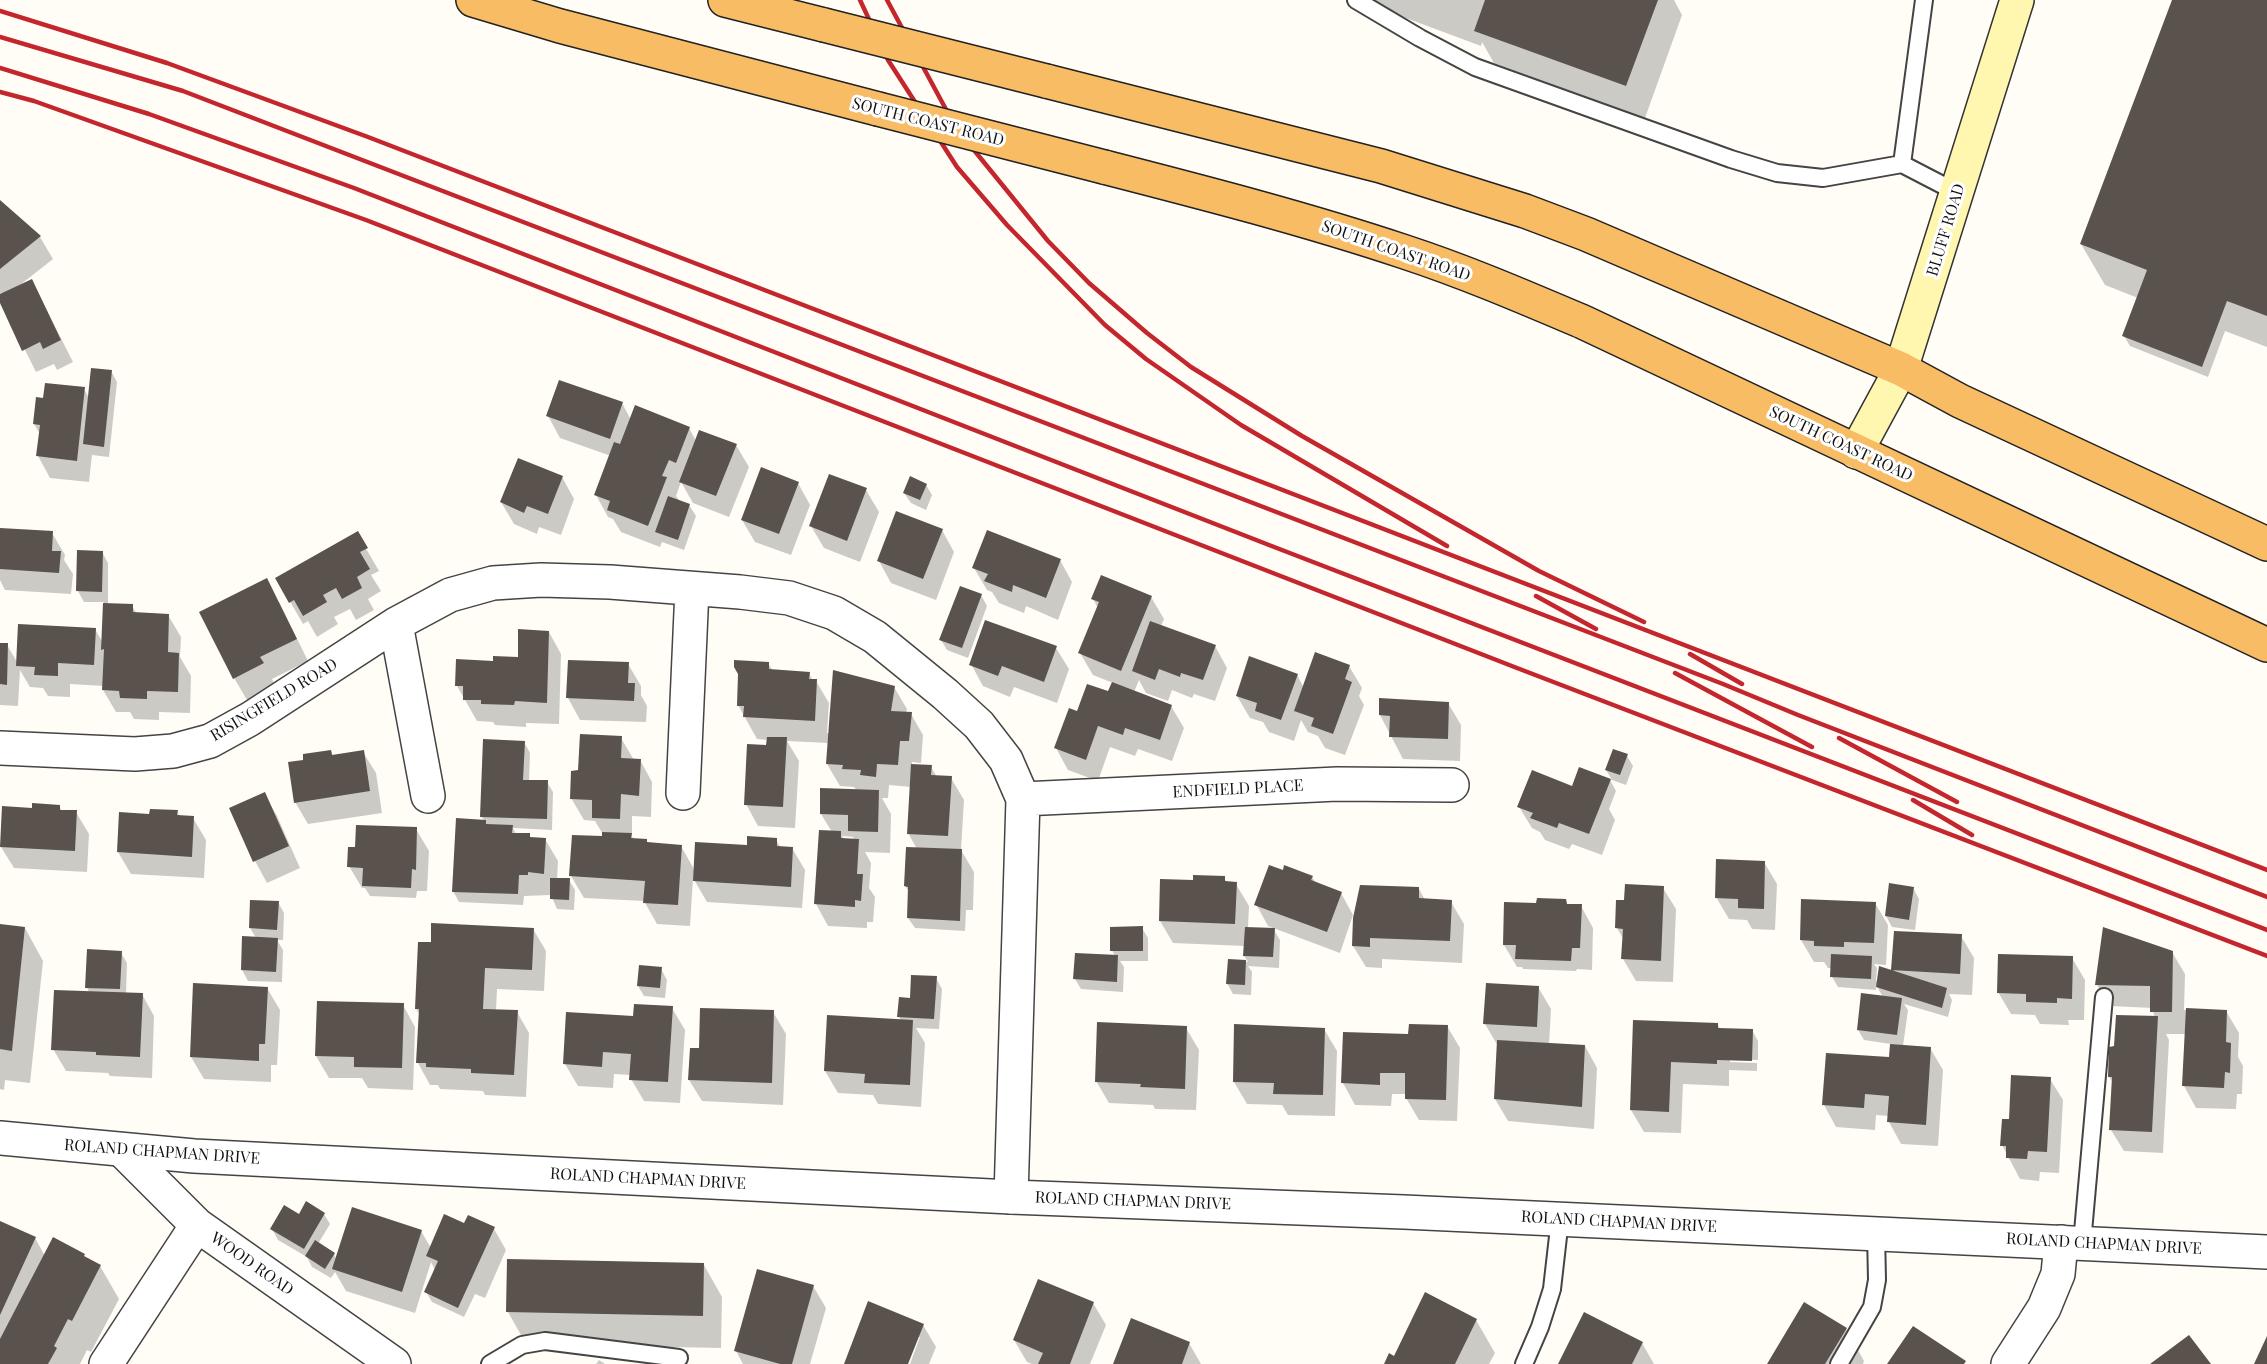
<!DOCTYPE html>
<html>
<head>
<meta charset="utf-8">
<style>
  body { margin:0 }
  canvas { display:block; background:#fffdf5 }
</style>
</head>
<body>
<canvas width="2267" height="1364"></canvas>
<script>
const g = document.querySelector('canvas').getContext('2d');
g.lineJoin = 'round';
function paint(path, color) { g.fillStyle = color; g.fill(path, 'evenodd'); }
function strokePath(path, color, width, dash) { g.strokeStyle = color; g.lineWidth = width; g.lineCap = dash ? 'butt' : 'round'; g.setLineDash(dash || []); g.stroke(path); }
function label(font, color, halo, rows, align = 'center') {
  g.font = font + ' "Playfair Display",serif'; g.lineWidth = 6; g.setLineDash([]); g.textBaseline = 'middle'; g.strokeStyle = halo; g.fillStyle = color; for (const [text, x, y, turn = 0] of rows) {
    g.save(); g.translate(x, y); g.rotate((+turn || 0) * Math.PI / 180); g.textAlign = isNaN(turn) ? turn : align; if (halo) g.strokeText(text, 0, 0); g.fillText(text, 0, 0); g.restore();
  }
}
paint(new Path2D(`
  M1368 0H1674L1682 15 1645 118 1494 63 1482 42 1481 46 1371 5Z
  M2174 0H2267V347L2225 331 2208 377 2130 346 2124 336 2138 298 2105 285 2081 244Z
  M0 202 40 237 53 259 20 285 32 281 73 362 57 370 54 364 36 372 0 300V296L2 295 0 293Z
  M111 371 117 382 109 457 92 455 89 482 50 478 38 456 40 434 34 424 44 400 84 389 89 398Z
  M622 403 631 420 689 428 696 441 736 445 749 467 729 517 693 503 681 482 676 496 679 500 689 505 696 516 684 550 662 542 660 547 621 532 613 519 608 517 596 495 611 456 560 438 548 416Z
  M562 477 574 499 561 535 539 527 537 534 514 524 501 502Z
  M798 483 810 505 791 555 755 542 742 520Z
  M926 485 932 495 926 510 911 503 904 493Z
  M866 490 879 512 860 562 824 548 811 526Z
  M0 530 52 533 65 555 64 560 73 574 71 594 5 590 0 580Z
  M942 530 954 552 936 600 891 583 879 561Z
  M357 533 379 571 371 575 381 591 368 599 374 610 356 620 350 609 334 617 338 624 317 637 308 621 303 624 277 579Z
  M102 552 108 563V605L132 606 137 614 168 615 181 637 180 657 191 676 190 713 159 712V720L134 719 130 712H116L103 690 104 686 70 684V697L48 696 43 688 30 687 20 670 18 706 0 705V710V644L7 645 17 662 95 629 103 643 104 602H84L78 591Z
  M1060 560 1072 582 1058 620 1026 606 1024 613 999 603 992 592 987 590 974 568Z
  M981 595 987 606 968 658 947 650 941 640Z
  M1151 597 1164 619 1161 626 1215 646 1227 668 1215 701 1194 694 1192 698 1172 690 1168 701 1146 693 1139 680 1134 692 1171 706 1184 728 1172 761 1138 749 1135 756 1110 747 1098 781 1068 770 1056 748 1078 713 1109 693 1113 683 1093 675 1080 653 1098 608 1093 599Z
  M279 602 308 661 272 679 275 685 247 700 234 678Z
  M549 632 561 654 559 724 526 723V727L495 725 493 722 477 721 457 686 458 661 494 662 519 658Z
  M1056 648 1069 669 1057 703 1014 687 1010 697 983 686 971 664Z
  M768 663 773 671 809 673 813 681H816L829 703 827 733H830L894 687 907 709 906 713 911 714 923 735 921 763 912 762V765L931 767 937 777 951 778 964 800 961 850 974 872 973 910H966L965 931 915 928 908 918 910 893 905 886 917 849 908 833 911 787 889 785 888 798H882L891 814 890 853 865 852 871 863 869 888 875 897 873 922H867V928L828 926 816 904 832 832 821 814 857 791 854 787 840 786 827 764 829 743 787 741 799 761 795 828 758 826 746 804 767 746 768 740 757 739 738 705ZM842 836 853 837 855 841 845 840Z
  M628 664 641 686V695L647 706 646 722 580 720 568 698Z
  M1349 666 1362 688 1359 696 1364 705 1345 755 1325 748 1318 736 1308 732 1301 720 1294 741 1269 732 1263 722 1250 718 1237 696 1297 675 1304 688Z
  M1448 703 1461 725 1460 761 1403 759 1380 715Z
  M621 738 634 760H640L652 782 651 817 632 816V836L633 839 648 844 681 846 695 871 748 847 776 840 781 848H792L805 870 802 908 707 902 693 878 690 926 657 924 644 901 584 898 571 876 604 836 595 821 584 820 571 798 579 772Z
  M524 742 530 753 529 781 547 782 553 792 552 830 513 828 516 834 529 835 531 839H545L558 861 557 880H569L575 890 574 910 557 909 551 895 524 896 523 905 459 902 453 891 484 821 482 817Z
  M331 751 333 756 363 752 376 773 382 813 308 824 295 802 305 761Z
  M1627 756 1633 766 1626 785 1612 780 1606 770Z
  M1610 780 1616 791 1609 809 1615 820 1602 855 1572 844 1569 849 1545 840 1540 832 1532 828 1519 807 1573 787Z
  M264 794 277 816 300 868 267 883 255 861Z
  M59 806 62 811 76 812 89 834 87 872 14 868 1 847 33 810Z
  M177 811 180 817 193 818 206 840 204 878 131 874 118 852 151 815Z
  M416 829 429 851 427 891H417L416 898 370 896 365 888H362L349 866 357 849Z
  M1764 862 1777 884 1775 930 1752 929 1747 920 1729 919 1716 897Z
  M1284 872 1312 877 1316 883 1341 893 1353 915 1340 953 1268 926 1256 904Z
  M1224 878 1227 883 1236 884 1249 906 1248 928 1274 930 1280 940 1279 968 1248 966 1252 972 1251 995 1233 994 1227 983 1229 960 1248 962 1244 956 1245 946 1173 943 1160 921 1194 882Z
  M1663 888 1676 909 1673 982 1636 981 1623 959 1624 940 1617 928 1626 901Z
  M1913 888 1919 899 1915 930 1892 927 1886 916Z
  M1419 889 1425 900 1451 902 1464 924 1462 963 1382 959V968L1366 967 1353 946Z
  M1565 901 1568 905 1581 906 1593 928 1592 970 1577 969 1576 971 1523 969 1522 967H1517L1504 945 1538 904Z
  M278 902 284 913 283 940H277L283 950 282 982 248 981 242 970 256 938 250 928Z
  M1875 903 1888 925 1886 965 1874 964 1877 968 1876 981 1895 973 1893 970 1961 936 1974 958 1972 995 1949 994 1952 1000 1948 1017 1904 1004 1908 1010 1903 1046 1930 1048 1943 1070 1938 1146 1901 1144 1889 1122V1116L1876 1115 1875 1130 1836 1127 1824 1105 1890 1059 1891 1044 1864 1040 1858 1030 1883 997 1876 985V990L1838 987 1832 977V968H1828L1824 962H1814L1801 940Z
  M0 926 25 928 43 961 30 1083 5 1080 4 1090 0 1089Z
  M1142 928 1148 938V961H1120L1124 967 1123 992 1081 989 1075 979 1115 956 1112 950Z
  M533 929 546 951 544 991 497 989 496 1011 517 1012 529 1033 526 1097 485 1095 483 1091 440 1089 438 1085H430L418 1063 420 1015 416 1009Z
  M2172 952 2185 974 2184 1010 2226 1011 2239 1033 2238 1057 2243 1066 2242 1094H2237L2236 1109 2196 1108 2184 1086 2186 1034H2166L2169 1040 2163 1153 2124 1151 2111 1130 2114 1084 2109 1077 2115 1048 2155 1018 2152 1008 2110 1006 2097 985Z
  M121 953 127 963 126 994H142L154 1016 152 1078 110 1076 108 1073 66 1071 53 1049 89 992 87 987Z
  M2072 958 2085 980 2084 1020H2068L2069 1025 2040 1024 2035 1015 2011 1014 1998 992Z
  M661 969 667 980 665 998 644 996 638 986Z
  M936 978 942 989 939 1029 916 1028 925 1043 921 1107 878 1104 873 1095 838 1093 825 1071 901 1021 899 1016 911 999Z
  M194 985 267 988 280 1010 277 1065H271V1082L204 1079 191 1057Z
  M1538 987 1551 1009 1549 1044 1585 1046 1597 1068 1594 1129 1508 1121 1495 1099 1498 1046 1485 1024Z
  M403 1005 415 1027 413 1090 368 1088 362 1078H329L316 1056Z
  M672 1008 685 1030 680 1103 644 1101 631 1079V1075L614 1074 613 1088 578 1086 565 1064 635 1017Z
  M773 1012 786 1034 783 1105 702 1101 689 1080 700 1049Z
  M1635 1022 1718 1025 1720 1029 1752 1030 1758 1041V1060L1730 1059V1062L1757 1063V1071L1729 1070V1086L1683 1084 1681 1133 1644 1132 1631 1110Z
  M1447 1026 1460 1048 1457 1121 1419 1120 1406 1098V1094H1392L1391 1106 1355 1105 1343 1083 1410 1036Z
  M1186 1028 1199 1050 1196 1110 1155 1109 1153 1105 1109 1103 1096 1081Z
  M1324 1029 1337 1051 1335 1116 1288 1115 1282 1105 1247 1104 1234 1082Z
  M2050 1079 2063 1100 2059 1173 2040 1172 2039 1181 2020 1179 2002 1145 2010 1121Z
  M324 1214 330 1224 318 1244 334 1254 336 1259 421 1231 431 1248 465 1225 494 1229 506 1250 485 1298 475 1294 464 1317 432 1302 426 1292 435 1270 431 1262 415 1313 346 1291 335 1272 331 1278 312 1267 307 1257 278 1240 272 1229 300 1216Z
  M0 1222 35 1238 45 1256 100 1266 119 1299 91 1352 87 1350 80 1364H0Z
  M704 1265 722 1297 721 1348 526 1344 508 1312Z
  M813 1286 826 1308 810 1364H743L736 1351Z
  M1093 1303 1106 1325 1090 1364H1032L1027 1362 1014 1340Z
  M1476 1320 1495 1353 1489 1364H1385Z
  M923 1325 936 1347 929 1364H910L920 1337H917L906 1364H845Z
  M1846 1329 1864 1361 1863 1364H1769Z
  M1189 1343 1201 1364H1115Z
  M1642 1343 1654 1364H1559Z
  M599 1360 605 1364H596Z`), '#0003');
paint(new Path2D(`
  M1485 0H1658L1626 86 1474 31Z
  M2172 0H2267V316L2227 301 2202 367 2122 336 2147 270 2080 244Z
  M0 200 41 236 0 269Z
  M32 279 61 340 43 349 40 342 22 351 0 303V294Z
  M91 368 112 370 104 447 83 444Z
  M559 380 623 402 610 439 546 416Z
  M45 383 85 387 77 461 36 456 40 425 33 424 36 397 43 398Z
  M635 405 690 427 676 463 669 460 662 476 667 477 648 526 607 510 610 501 594 495 614 442 620 444Z
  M699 430 737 444 716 496 679 482Z
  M518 458 563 476 548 514 527 506 524 513 500 502Z
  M761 467 799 482 779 534 741 520Z
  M829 474 867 488 847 541 809 526Z
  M910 476 927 484 920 500 903 493Z
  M668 496 690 504 678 540 655 532Z
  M896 511 943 529 923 579 877 561Z
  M0 528 53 531 52 551H61L59 573 0 569Z
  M987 530 1061 559 1046 598 1013 585 1012 592 984 581 988 574 972 568Z
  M358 531 368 548 360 552 370 569 357 577 362 588 342 599 336 588 323 595 327 602 303 616 294 600 289 603 275 578Z
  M77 550 103 551 102 592 76 591Z
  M1101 575 1152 596 1121 671 1078 653 1099 602 1091 599Z
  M267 578 297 639 260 657 264 663 233 679 199 612Z
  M960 586 982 594 962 648 939 640Z
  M103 603 133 604V612L169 614 168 652 179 653 178 692 147 691V699L120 698 119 691 102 690 104 649 101 650Z
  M985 620 1057 646 1044 682 1002 666 998 676 969 665Z
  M1150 621 1216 645 1203 680 1181 673 1180 677 1159 669 1155 680 1132 671Z
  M18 624 96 628 94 665 58 663V676L34 675 35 667 16 666Z
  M518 629 549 631 547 703 515 701 514 705 481 704V700H463V686H455L456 659 493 661V656L518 657Z
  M0 643H8L7 685 0 684Z
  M1315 652 1350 665 1345 679 1352 682 1333 734 1311 726 1314 718 1294 711Z
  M1249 656 1298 674 1281 720 1255 711 1257 703 1236 696Z
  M568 660 629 662 628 683H635L634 701 566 698Z
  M734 660 769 662V669L810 672 809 679H817L815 721 743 717 744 706H737L738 674 734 667Z
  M833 670 895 686 891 711 912 712 909 741H900L898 765 877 764 876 777 860 775 861 770 842 769 843 765 826 764Z
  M1112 682 1172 705 1160 740 1125 728 1123 735 1098 726 1086 760 1054 748 1069 708 1077 711 1087 684 1108 691Z
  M1379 698 1449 702 1448 739 1389 737 1390 716 1379 715Z
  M580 734 622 736 621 758 641 759 639 796 621 794 620 819 592 818V800L570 799 571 771 578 770Z
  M767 737H787L783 807 744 805 747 744 766 745Z
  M483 739 525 741 523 780H548L547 819 480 817Z
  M1613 749 1628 754 1620 775 1605 770Z
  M331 750 332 755 364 750 370 791 294 803 288 762 303 760V754Z
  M911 764 932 765 931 775 952 776 948 836 907 834Z
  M1579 767 1611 779 1589 834 1559 823 1557 828 1530 818 1533 813 1517 807 1532 770 1572 786Z
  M820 788 879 790 878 832 848 831V815L820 814Z
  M265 792 289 846 253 862 229 808Z
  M32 803 60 805V810H77L75 851 0 847 2 806 32 808Z
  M150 809 178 810 177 815 194 816 192 857 117 852 119 812 149 814Z
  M456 818 486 820V824L513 825 512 833H530V837L546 838 544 874 528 872V875H519L518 894 452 892Z
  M356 825 417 827 416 870 412 869 411 888 362 886 363 868 347 867 348 847H355Z
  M819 830 841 831V838L859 839 857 874H863L861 901 855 900V907L814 904Z
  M602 832 632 833 631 838 647 839V842L682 845 678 905 643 903 645 881 569 876 572 835 602 836Z
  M747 836 777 838V846L793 847 791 887 693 881 695 842 747 845Z
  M906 847 962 849 960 921 907 918 908 887 904 886Z
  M1716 859 1765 861 1764 909 1738 908V899L1715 898Z
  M1269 865 1283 870 1284 865 1313 876 1311 880 1342 892 1327 932 1254 905Z
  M1193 875 1225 876V881L1237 882 1235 924 1159 921 1160 879 1193 880Z
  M550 878H570L569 900 550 899Z
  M1889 883 1914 887 1909 920 1885 916Z
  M1625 884 1664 886 1661 961 1621 959 1623 929 1615 928 1616 900H1624Z
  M1360 885 1419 887V898L1452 900 1450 941 1370 938V947L1352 946 1353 918Z
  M1537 898 1566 899 1567 904H1582L1580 948H1572L1571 961 1515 959 1516 945H1503L1504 902 1536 903Z
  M1801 899 1876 902 1874 943 1844 942V947L1814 946V941L1800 940Z
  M250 900 279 901 277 930 249 928Z
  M431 923 534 928 532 970 485 968 483 1009 518 1010 514 1075 471 1073V1069L426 1067V1063H416L419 1009H415L418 942H431Z
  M0 924 25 927 12 1051 0 1049Z
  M1143 926V951H1110V927Z
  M1245 927 1275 928 1273 957 1243 956Z
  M2103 927 2173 951 2172 1012H2150V986L2095 985Z
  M1894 931 1962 934 1960 974 1891 970Z
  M242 936 278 938 276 972 241 970Z
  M87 949 122 951 120 989 85 988Z
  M1075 953 1118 955 1117 982 1073 979Z
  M1831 954 1872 956 1871 979 1830 977Z
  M1998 954 2073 956 2072 999 2057 998V1003L2026 1002V994L1997 993Z
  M1228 959 1246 960 1245 985 1226 984Z
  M639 965 662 967 660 988 637 986Z
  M1879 966 1947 988 1942 1008 1876 987Z
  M911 975 937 976 934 1019 897 1017 899 997 910 998Z
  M193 983 268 987 265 1044H259V1061L190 1057Z
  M1486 983 1539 986 1537 1027 1483 1024Z
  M54 990 143 993 140 1057 96 1055V1052L51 1050Z
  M1861 993 1902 998 1897 1035 1857 1030Z
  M317 1001 404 1003 402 1068 354 1067V1057L315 1056Z
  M634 1004 673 1006 668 1082 629 1080 631 1054 603 1052 602 1067 563 1064 566 1012 633 1016Z
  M700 1008 774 1010 772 1083 688 1080 690 1048H699Z
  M2186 1008 2227 1010 2226 1042 2231 1043 2230 1073 2225 1072 2224 1088 2182 1086Z
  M827 1015 913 1020 910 1085 864 1083 865 1074 824 1071Z
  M2116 1015 2158 1016 2152 1132 2109 1130 2112 1077H2108L2109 1047 2114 1046Z
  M1633 1020 1718 1023V1028L1753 1029 1752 1061 1717 1060V1064L1671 1062 1669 1112 1630 1110Z
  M1097 1022 1187 1026 1185 1089 1140 1087 1141 1084 1095 1082Z
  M1234 1024 1325 1028 1323 1095 1273 1094 1274 1083 1233 1082Z
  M1409 1024 1448 1025 1446 1100 1405 1099V1073H1380V1085L1341 1083 1343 1032 1408 1034Z
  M1497 1040 1585 1045 1582 1107 1494 1099Z
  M1890 1044 1931 1047 1926 1125 1887 1122 1889 1096 1865 1094 1864 1108 1822 1105 1826 1053 1889 1057Z
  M2011 1075 2051 1077 2047 1152 2028 1151 2027 1159 2006 1158V1146H2000L2002 1119H2009Z
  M306 1201 325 1213 304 1249 270 1229 284 1205 299 1214Z
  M352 1207 422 1230 402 1292 332 1269Z
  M444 1214 464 1223 468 1215 495 1227 458 1308 424 1292 438 1261 426 1256Z
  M0 1221 36 1237 0 1315Z
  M53 1237 85 1254 84 1256 101 1265 72 1321 68 1319 54 1346 57 1348 48 1364H0V1339Z
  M315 1240 335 1253 325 1269 305 1256Z
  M507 1259 704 1263 703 1316 506 1312Z
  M757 1269 814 1285 792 1364H780L734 1351Z
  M1038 1279 1094 1302 1070 1364H1038L1043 1353 1013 1340Z
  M1425 1292 1477 1319 1455 1364H1384L1389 1353 1394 1356Z
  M868 1301 924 1324 908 1364H844Z
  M1804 1302 1847 1328 1825 1364H1767Z
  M1584 1312 1643 1342 1632 1364H1558Z
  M1131 1318 1190 1342 1182 1364H1113Z
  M1913 1326 1966 1361 1964 1364H1887Z
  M2189 1335 2211 1364H2150Z
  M2267 1336V1364H2254Z`), '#5a524d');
const service = new Path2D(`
  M1356 0 1420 38 1475 67 1731 159 1777 173 1823 178 1902 164 1958 193
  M1902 164 1924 0
  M2082 1243 2104 997
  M490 1364 522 1345 545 1341 679 1358
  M1524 1364 1540 1327 1552 1289 1560 1219
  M1839 1364 1872 1307 1877 1280 1876 1233`);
const minor = new Path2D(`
  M396 624 428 796
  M0 748 135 754 173 751 210 741 250 719 396 624 450 595 493 583 541 580 610 582 740 592 789 598 834 613 875 637 945 694 979 725 1006 760 1023 799 1011 1197
  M683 793 692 589
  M1023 799 1337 784 1452 785
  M122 1150 197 1225 394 1364
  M106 1364 197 1225
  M2008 1364 2044 1308 2058 1274 2061 1242`);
const tertiary = new Path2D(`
  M0 1138 194 1156 253 1159 1011 1197 1404 1212 2267 1252`);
const secondary = new Path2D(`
  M1856 452 1901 369 2017 0`);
const trunk = new Path2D(`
  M473 0 560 26 878 109
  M725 0 824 25
  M1046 81 1381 166 1525 211 1586 234 1901 369 1960 401 2267 544
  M1104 167C1205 193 1306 219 1405 252 1466 272 1524 297 1583 322L2267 645`);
strokePath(service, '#444', 20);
strokePath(minor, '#444', 36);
strokePath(tertiary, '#444', 36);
strokePath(secondary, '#333', 36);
strokePath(trunk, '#222', 36);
strokePath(service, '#fff', 16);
strokePath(minor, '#fff', 33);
strokePath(tertiary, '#fff', 33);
strokePath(secondary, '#fff6b0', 33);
strokePath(trunk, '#f7bc64', 33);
strokePath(new Path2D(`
  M860 0 888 60 957 167 1007 225 1105 325 1146 359 1241 425 1447 546
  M887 0 956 128 1048 241 1089 283 1147 333 1191 367 1302 436 1539 571 1644 622
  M0 11 167 63 368 137 2267 870
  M0 37 183 91 1723 684 1798 715 2267 897
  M0 68 149 114 354 188 1269 545 2267 930
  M0 92 34 101 366 220 1517 668 2267 956
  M1536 596 1596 629
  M1690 654 1742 684
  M1675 673 1812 747
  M1839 738 1957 802
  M1913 800 1972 835`), '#c4262e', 4.5);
const trunkBridge = new Path2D(`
  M824 25 1046 81
  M878 109 1104 167`);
strokePath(trunkBridge, '#222', 36, []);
strokePath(trunkBridge, '#f7bc64', 33);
label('16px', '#111', '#fff', [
  ["SOUTH COAST ROAD",928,122,14],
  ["BLUFF ROAD",1946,230,-73],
  ["SOUTH COAST ROAD",1396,251,19],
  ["SOUTH COAST ROAD",1841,444,25],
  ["RISINGFIELD ROAD",274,700,-31],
  ["ENDFIELD PLACE",1238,789,-3],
  ["ROLAND CHAPMAN DRIVE",162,1152,4],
  ["ROLAND CHAPMAN DRIVE",648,1179,3],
  ["ROLAND CHAPMAN DRIVE",1133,1201,2],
  ["ROLAND CHAPMAN DRIVE",1619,1222,3],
  ["ROLAND CHAPMAN DRIVE",2104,1244,3],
  ["WOOD ROAD",252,1264,35]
]);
</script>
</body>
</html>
